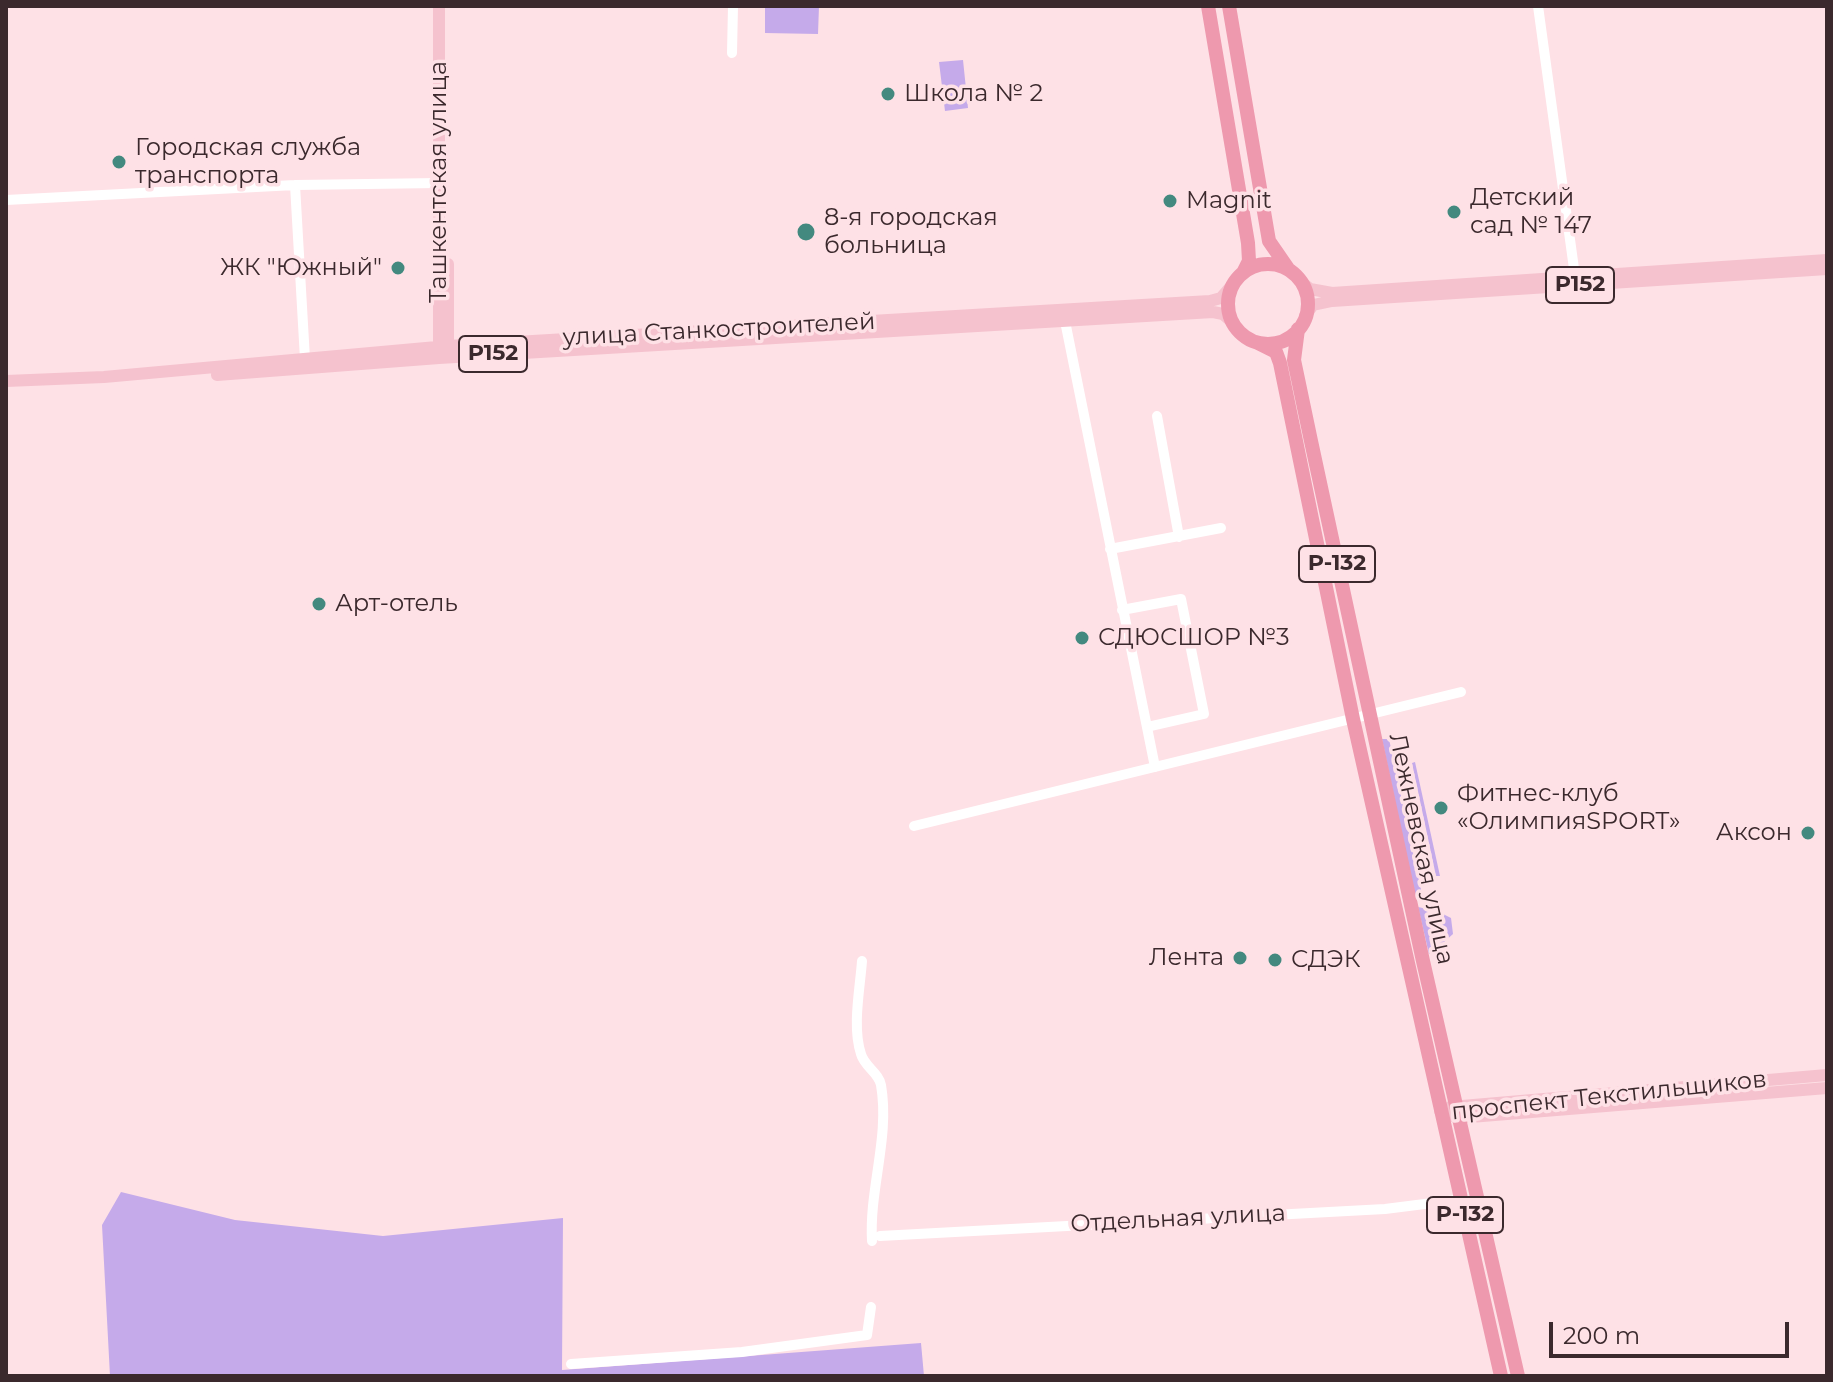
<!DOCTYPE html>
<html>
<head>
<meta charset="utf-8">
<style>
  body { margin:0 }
  #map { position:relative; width:1833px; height:1382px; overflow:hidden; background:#fee1e6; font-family:Montserrat,sans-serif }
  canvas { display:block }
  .frame { position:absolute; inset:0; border:8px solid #3b292d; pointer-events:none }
  .scale { position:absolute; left:1549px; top:1322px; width:240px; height:36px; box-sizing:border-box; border:4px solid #3b292d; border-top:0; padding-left:10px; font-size:24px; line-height:28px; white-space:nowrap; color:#3b292d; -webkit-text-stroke:6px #fee1e6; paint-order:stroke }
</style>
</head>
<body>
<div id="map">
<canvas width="1833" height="1382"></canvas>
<div class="frame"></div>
<div class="scale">200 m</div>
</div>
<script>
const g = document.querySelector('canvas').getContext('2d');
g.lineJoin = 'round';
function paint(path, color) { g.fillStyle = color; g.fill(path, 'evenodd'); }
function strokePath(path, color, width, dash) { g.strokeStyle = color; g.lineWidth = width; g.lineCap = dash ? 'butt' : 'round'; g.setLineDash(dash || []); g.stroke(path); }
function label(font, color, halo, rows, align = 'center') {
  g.font = font + ' Montserrat,sans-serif'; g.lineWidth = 7; g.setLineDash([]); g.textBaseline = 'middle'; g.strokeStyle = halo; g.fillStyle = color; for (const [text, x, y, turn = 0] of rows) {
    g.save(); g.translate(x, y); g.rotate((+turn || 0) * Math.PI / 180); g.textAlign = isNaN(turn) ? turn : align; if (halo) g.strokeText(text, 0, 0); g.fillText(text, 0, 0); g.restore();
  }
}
paint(new Path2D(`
  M765 6H819L818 34 765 33Z
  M963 60 968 108 945 111 939 62Z
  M1382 739H1389L1423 899 1415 897Z
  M1415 762 1440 876H1436L1412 763Z
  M1418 907 1427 909 1435 949 1429 954Z
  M1435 910 1451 918 1453 934 1443 943 1439 942 1433 912Z
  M121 1192 235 1220 383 1236 563 1218 562 1370 921 1343 924 1376H110L102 1225Z`), '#c5aaea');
strokePath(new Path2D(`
  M1538 6 1575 276
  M732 53 733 6
  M295 185 305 359
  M6 200 295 185 439 183
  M1065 321 1155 767
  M1157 416 1179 537
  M1110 549 1221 528
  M1122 610 1181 599 1204 714 1147 727
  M914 826 1461 692
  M862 961C860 989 852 1027 861 1054 864 1066 879 1073 881 1085 890 1137 869 1189 872 1241
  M880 1236 1385 1209 1464 1199
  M571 1364 742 1352 867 1335 871 1307`), '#fff', 10);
strokePath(new Path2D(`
  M448 264V354
  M1300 281 1310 289 1332 293 1827 260
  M1305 316 1313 305 1332 301 1827 269
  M439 355V6
  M217 375 439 358 1213 312 1223 314 1232 322
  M6 381 104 377 448 346 1210 301 1221 298 1234 283
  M1450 1107 1827 1075
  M1440 1111 1458 1118 1827 1088`), '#f5c2ce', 12);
strokePath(new Path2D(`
  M1208 6 1248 243 1249 261 1243 273
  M1229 6 1269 241 1289 270
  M1228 304a40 40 0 1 1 80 0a40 40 0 1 1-80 0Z
  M1298 329 1294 360 1311 441 1423 961 1518 1376
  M1256 342 1276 352 1280 363 1353 719 1501 1376`), '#ee99ae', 14);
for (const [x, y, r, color] of [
  [888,94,8,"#43897f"],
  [119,162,8,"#43897f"],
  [1170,201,8,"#43897f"],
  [1454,212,8,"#43897f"],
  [806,232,10,"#43897f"],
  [398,268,8,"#43897f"],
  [319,604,8,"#43897f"],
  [1082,638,8,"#43897f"],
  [1441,808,8,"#43897f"],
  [1808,833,8,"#43897f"],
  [1240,958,8,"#43897f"],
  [1275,960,8,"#43897f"]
]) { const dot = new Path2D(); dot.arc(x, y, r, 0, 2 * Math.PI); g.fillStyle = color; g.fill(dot); strokePath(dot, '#fee1e6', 3); }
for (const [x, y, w] of [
  [1580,285,68],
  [493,354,68],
  [1337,564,76],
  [1465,1215,76]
]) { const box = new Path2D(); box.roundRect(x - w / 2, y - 18, w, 36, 6); g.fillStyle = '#fee1e6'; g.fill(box); strokePath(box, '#3b292d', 2); }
label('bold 22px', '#3b292d', null, [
  ["Р152",1580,285],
  ["Р152",493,354],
  ["Р-132",1337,564],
  ["Р-132",1465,1215]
]);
label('24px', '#3b292d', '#fee1e6', [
  ["Школа № 2",904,94],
  ["Городская служба",135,148],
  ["транспорта",135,176],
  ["Детский",1470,198],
  ["сад № 147",1470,226],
  ["Magnit",1186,201],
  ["8-я городская",824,218],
  ["больница",824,246],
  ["ЖК \"Южный\"",382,268,"right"],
  ["Арт-отель",335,604],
  ["СДЮСШОР №3",1098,638],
  ["Фитнес-клуб",1457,794],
  ["«ОлимпияSPORT»",1457,822],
  ["Аксон",1792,833,"right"],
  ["Лента",1224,958,"right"],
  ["СДЭК",1291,960]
], 'left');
label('24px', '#3b292d', '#fee1e6', [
  ["Ташкентская улица",439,182,-90],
  ["улица Станкостроителей",719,330,-3],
  ["Лежневская улица",1421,849,78],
  ["проспект Текстильщиков",1609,1096,-6],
  ["Отдельная улица",1178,1219,-3]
]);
</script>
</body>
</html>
